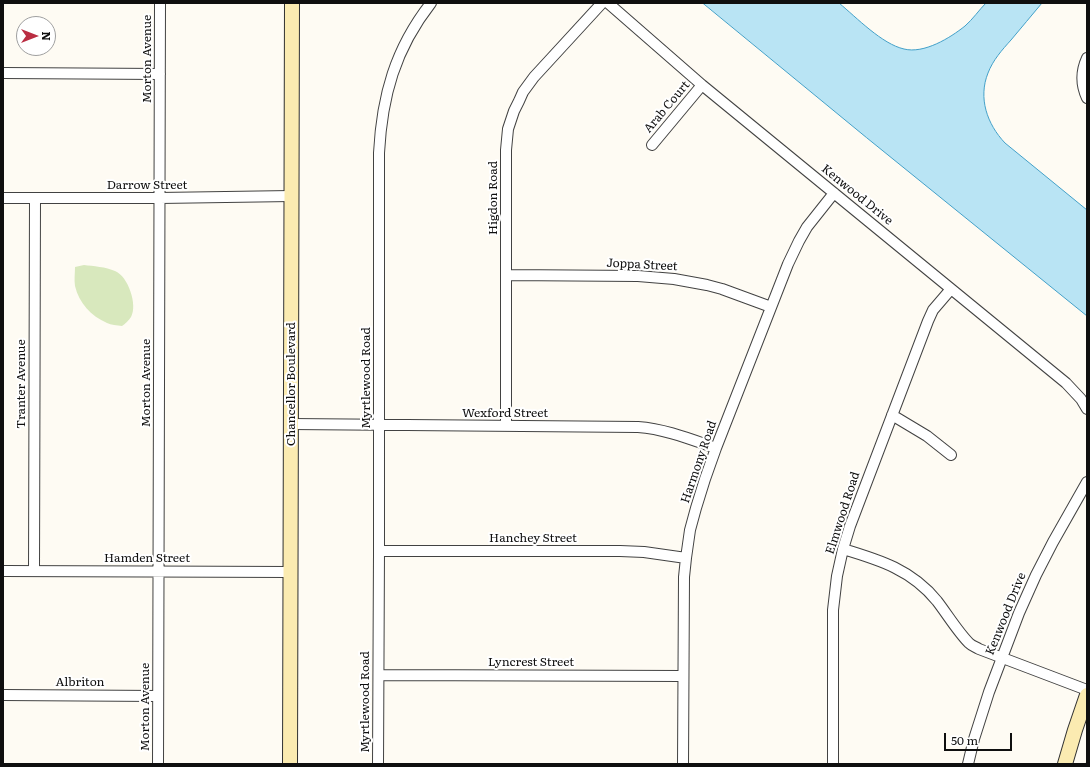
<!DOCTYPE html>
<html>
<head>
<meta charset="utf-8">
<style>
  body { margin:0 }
  #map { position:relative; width:1090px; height:767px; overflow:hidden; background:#fefbf3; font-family:Literata,serif }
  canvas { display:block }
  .frame { position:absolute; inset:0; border:4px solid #0f0f0f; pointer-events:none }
  .north { position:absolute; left:16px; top:16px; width:40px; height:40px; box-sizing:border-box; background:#fff; border:1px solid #9f9f9f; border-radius:50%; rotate:90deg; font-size:11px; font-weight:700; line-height:16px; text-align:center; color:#0f0f0f }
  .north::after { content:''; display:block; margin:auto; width:14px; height:18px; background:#ba2d42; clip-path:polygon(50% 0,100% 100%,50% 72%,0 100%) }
  .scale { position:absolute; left:944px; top:733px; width:68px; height:18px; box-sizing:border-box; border:2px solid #0f0f0f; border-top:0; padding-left:5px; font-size:12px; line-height:14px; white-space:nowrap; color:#0f0f0f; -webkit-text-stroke:3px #fff; paint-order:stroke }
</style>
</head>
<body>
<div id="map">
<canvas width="1090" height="767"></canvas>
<div class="frame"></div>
<div class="north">N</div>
<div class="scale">50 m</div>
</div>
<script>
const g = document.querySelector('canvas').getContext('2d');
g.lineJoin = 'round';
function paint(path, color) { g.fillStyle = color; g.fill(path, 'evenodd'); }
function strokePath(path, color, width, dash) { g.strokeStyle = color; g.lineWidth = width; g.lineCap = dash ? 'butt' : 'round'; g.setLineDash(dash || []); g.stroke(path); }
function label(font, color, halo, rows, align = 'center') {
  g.font = font + ' Literata,serif'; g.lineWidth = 4; g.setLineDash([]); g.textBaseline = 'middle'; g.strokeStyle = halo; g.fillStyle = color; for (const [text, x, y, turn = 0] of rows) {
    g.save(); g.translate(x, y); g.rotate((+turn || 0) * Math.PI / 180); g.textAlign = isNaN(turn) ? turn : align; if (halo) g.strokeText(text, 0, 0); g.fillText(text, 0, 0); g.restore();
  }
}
paint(new Path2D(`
  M84 265C93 266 106 267 115 271 128 276 138 305 131 317 129 320 125 324 122 326 117 325 111 325 107 323 91 316 79 303 75 286 74 280 75 273 75 267Z`), '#d8e8bd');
const water = new Path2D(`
  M703 3H839C857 18 882 44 904 49 924 54 950 38 965 26 973 19 979 10 986 3H1042C1032 15 1021 28 1011 40 1002 50 993 60 988 73 978 98 987 124 1005 143L1087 210V316L867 138Z`);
paint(water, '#b9e4f4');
strokePath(water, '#43a0c8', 1);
const street = new Path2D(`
  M608 3 702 85 1066 383 1081 399 1087 409
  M1087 58C1081 71 1081 85 1087 98
  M3 73 160 74
  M652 145 702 85
  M3 198H160L291 196
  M506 275 638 276 674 279 707 285 722 289 771 307
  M892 415 927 436 951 455
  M291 424 638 427C665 429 690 439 716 448
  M506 426V150L508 129 514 111 519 101 523 92 534 77 602 3
  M843 549C880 560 912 570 937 601 947 614 958 632 969 643 972 646 976 647 979 649L1087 690
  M379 551H620L644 552 686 558
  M3 571 290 572
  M34 571 35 198
  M379 675 683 676
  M3 695 158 696
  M158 764 160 3
  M378 764 379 551V153C382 96 395 49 431 3
  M683 764 684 577 686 558 690 530 696 508 705 479 716 448 788 264 799 241 807 227 834 193
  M833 764V610L837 576 843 549 850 526 928 321 933 310 951 289
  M968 764 974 739 989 692 1019 613 1036 575 1053 542 1087 482`);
const secondary = new Path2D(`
  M290 764 292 3
  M1065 764 1075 730 1087 695`);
strokePath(street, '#424242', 12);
strokePath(secondary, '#313131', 16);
strokePath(new Path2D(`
  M1086 764 1087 762`), '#313131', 1.5, [4, 2]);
strokePath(street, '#fff', 10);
strokePath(secondary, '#fbebb1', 14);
label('12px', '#0f0f0f', '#fff', [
  ["Morton Avenue",147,59,-90],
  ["Arab Court",667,107,-50],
  ["Darrow Street",147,185],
  ["Kenwood Drive",857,195,39],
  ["Higdon Road",493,198,-90],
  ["Joppa Street",642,265,3],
  ["Myrtlewood Road",366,378,-90],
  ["Morton Avenue",146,383,-90],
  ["Tranter Avenue",21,384,-90],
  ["Chancellor Boulevard",291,384,-90],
  ["Wexford Street",505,413],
  ["Harmony Road",699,462,-71],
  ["Elmwood Road",843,513,-72],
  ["Hanchey Street",533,538],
  ["Hamden Street",147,558],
  ["Kenwood Drive",1006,614,-68],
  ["Lyncrest Street",531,662],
  ["Albriton",80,682],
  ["Myrtlewood Road",365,702,-90],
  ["Morton Avenue",145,707,-90]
]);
</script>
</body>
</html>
